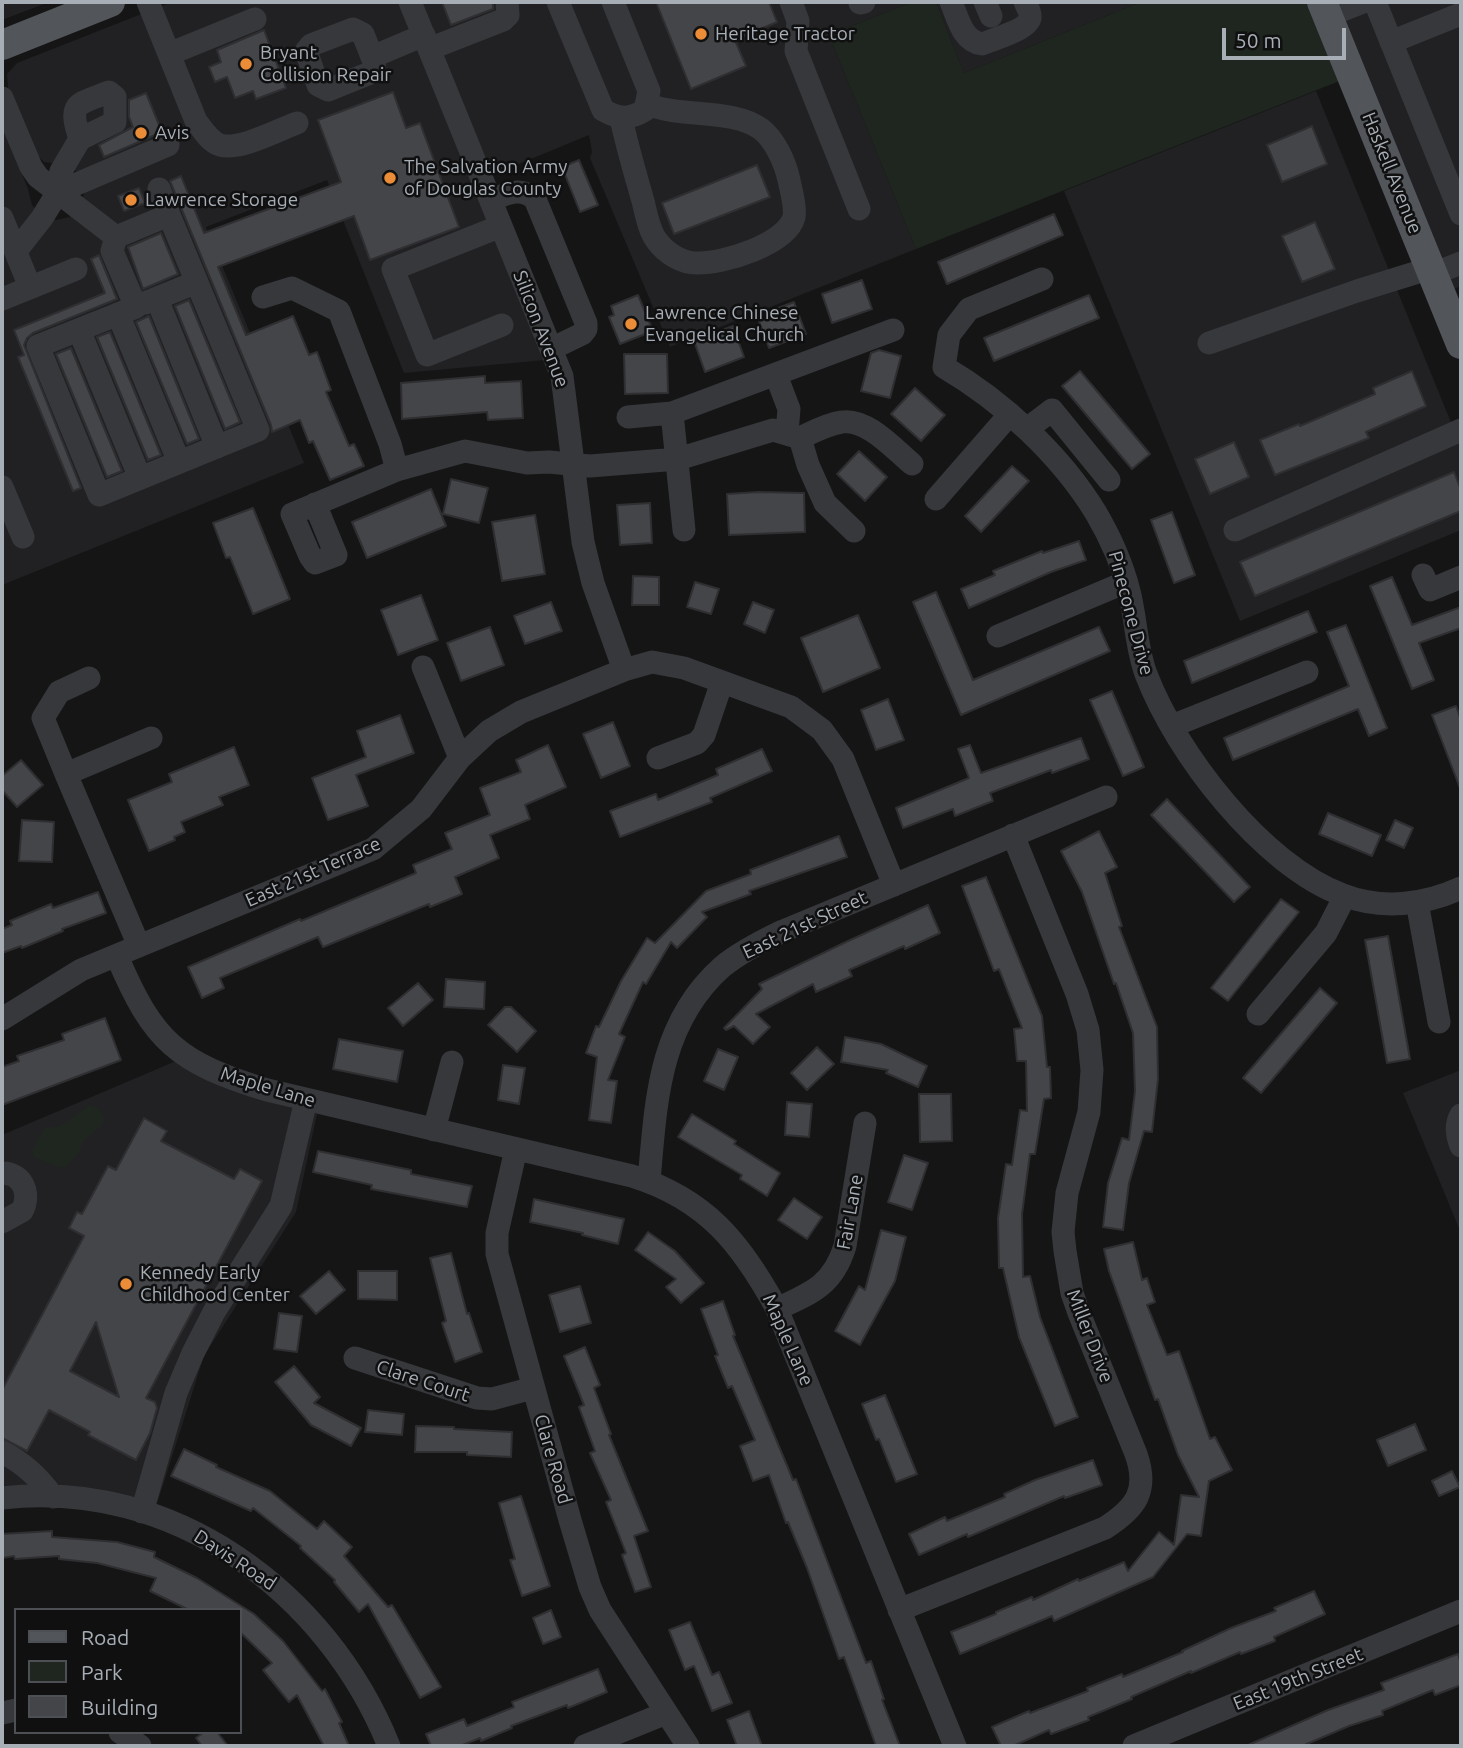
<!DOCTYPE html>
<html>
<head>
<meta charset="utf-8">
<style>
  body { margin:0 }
  #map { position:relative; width:1463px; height:1748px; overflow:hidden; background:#151516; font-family:Ubuntu,sans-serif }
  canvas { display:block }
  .frame { position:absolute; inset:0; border:4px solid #a7aeb6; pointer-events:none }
  .legend { position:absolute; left:14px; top:1608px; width:228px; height:126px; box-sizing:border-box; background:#101011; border:2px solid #4c4f53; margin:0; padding:9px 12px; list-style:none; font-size:21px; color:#a7aeb6 }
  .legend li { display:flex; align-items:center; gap:14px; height:35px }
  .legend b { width:35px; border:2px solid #4c4f53 }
  .scale { position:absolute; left:1222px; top:28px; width:124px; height:32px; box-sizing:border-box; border:4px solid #a7aeb6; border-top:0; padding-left:9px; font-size:21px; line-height:24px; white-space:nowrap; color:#a7aeb6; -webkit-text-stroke:5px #101011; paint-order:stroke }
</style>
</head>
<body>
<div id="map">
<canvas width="1463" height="1748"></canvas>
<div class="frame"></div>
<ul class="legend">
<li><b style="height:9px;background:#52555a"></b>Road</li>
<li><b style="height:19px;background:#1f261f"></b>Park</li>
<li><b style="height:19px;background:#444549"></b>Building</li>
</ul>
<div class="scale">50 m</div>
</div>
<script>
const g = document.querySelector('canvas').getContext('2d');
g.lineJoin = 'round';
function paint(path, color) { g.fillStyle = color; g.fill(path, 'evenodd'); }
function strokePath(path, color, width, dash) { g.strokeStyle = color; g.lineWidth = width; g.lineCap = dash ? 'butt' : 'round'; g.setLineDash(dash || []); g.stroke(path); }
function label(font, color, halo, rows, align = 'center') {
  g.font = font + ' Ubuntu,sans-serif'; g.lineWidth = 5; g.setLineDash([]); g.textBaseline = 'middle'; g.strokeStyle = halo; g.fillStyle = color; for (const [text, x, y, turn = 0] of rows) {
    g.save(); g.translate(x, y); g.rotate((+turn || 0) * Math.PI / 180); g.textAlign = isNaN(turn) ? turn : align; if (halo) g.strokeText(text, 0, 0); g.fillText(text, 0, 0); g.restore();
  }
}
paint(new Path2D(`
  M2 2H49L2 20Z
  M172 2H400L545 360 404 373 327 180 206 227 304 463 2 585V124L28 189 32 205 39 213 56 220 70 217 81 205 86 186 78 172 59 164 44 162 36 154 8 87 7 74 17 63Z
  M421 2H912L829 35 916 249 670 347 590 158 592 152 589 135 492 175Z
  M936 2H1141L964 73Z
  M1335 2H1461V286L1452 290Z
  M1316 91 1461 447V530L1240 621 1064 191Z
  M176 1061 274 1103 317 1114 296 1212 204 1356 156 1507 2 1489V1135Z
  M1461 1070V1233L1403 1093Z`), '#212123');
paint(new Path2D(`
  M912 2H936L964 73 1141 2H1310L1342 80 916 249 829 35Z
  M90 1105C99 1106 104 1115 104 1123L83 1141 79 1152 66 1167 61 1168 34 1157 32 1151 45 1128 61 1126Z`), '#1f261f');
const building = new Path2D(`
  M442 2H493V9L451 25Z
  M656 2H769L777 22 735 40 746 66 691 89Z
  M264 30 286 88 256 99 253 91 235 98 227 77 215 82 209 67 221 62 217 50Z
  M393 92 406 128 420 123 459 227 370 260 354 216 218 267 246 335 293 316 309 355 317 352 331 390 326 392 349 446 354 444 364 466 330 480 313 441 309 443 300 420 272 432 271 425 170 181 181 176 204 233 341 182 318 120Z
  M146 93 162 132 104 157 99 145 133 127 129 117V100Z
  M1312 126 1327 164 1282 182 1267 145Z
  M579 160 598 205 580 212 562 167Z
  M757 165 770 197 674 234 662 203Z
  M139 188 145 203 124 211 118 196Z
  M1054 214 1063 235 947 284 938 262Z
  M1315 222 1335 269 1302 282 1282 236Z
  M161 233 178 274 143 289 128 247Z
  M99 255 117 299 33 333 27 338 24 345 81 488 73 491 18 357 24 355 14 330 105 293 91 259Z
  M862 280 872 309 832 323 822 294Z
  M638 295 653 331 620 344 609 317 614 315 611 306Z
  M1089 295 1099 318 994 361 984 338Z
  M189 300 240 422 225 429 175 306Z
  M794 302 806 334 769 348 757 316Z
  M149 316 199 439 187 444 136 322Z
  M733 326 744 357 705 372 694 341Z
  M110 332 161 455 148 460 97 337Z
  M71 348 122 471 107 477 56 354Z
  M879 350 901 356 890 398 861 391 871 353Z
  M624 354H667L668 393 625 394Z
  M1080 371 1150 454 1132 469 1062 386Z
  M1412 371 1426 406 1366 432 1369 438 1275 475 1260 440 1299 424 1300 426 1375 394 1373 388Z
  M485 376V383L521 381 523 418 488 420 487 412 402 419 401 383Z
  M915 388 945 415 921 441 891 414Z
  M1234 442 1249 477 1210 494 1195 459Z
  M859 451 887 477 865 501 837 474Z
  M1012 466 1029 481 981 532 965 516Z
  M1454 472 1461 490V511L1255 596 1240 562Z
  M451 479 488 488 479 523 443 514Z
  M431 489 446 526 367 558 352 522Z
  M758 492 804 493 805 532 729 535 727 494Z
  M650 503 652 543 620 545 617 505Z
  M253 508 290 599 253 614 230 557 226 558 213 523Z
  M1172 512 1195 575 1174 583 1151 520Z
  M535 515 545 574 502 581 492 522Z
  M1079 541 1086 560 1051 572 969 608 961 589 995 575 993 571 1042 551 1043 553Z
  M633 576 659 577V605H632Z
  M1392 577 1412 625 1461 607V628L1419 643 1434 680 1412 689 1370 586Z
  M695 582 719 589 711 614 687 607Z
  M936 592 973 680 1099 627 1110 651 961 715 913 602Z
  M421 595 438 640 398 655 381 610Z
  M551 602 562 631 525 644 514 616Z
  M753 602 774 610 765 633 744 624Z
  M1308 611 1317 632 1192 683 1184 661Z
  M858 615 880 668 823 692 801 638Z
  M1346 625 1387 728 1369 736 1358 709 1233 760 1224 738 1349 686 1327 632Z
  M490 627 504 665 461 681 447 643Z
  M1112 691 1144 767 1123 776 1090 700Z
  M888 699 904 740 876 750 861 710Z
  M1456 706 1461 720 1460 788 1432 715Z
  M400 715 414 753 356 775 368 806 328 820 312 778 366 757 357 731Z
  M613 722 630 766 601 778 583 734Z
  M1081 738 1089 759 1052 773 1051 770 990 793 993 801 955 816 953 809 903 828 896 808 969 778 958 749 970 745 981 773Z
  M548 745 566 787 525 805 530 819 490 835 499 858 455 877 462 894 430 907 429 904 323 947 318 937 220 978 224 988 202 998 188 967 300 919 301 921 416 873 413 865 452 849 445 833 490 815 480 788 521 772 516 760Z
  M234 747 249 785 219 797 223 805 181 822 185 832 174 837 175 840 149 851 128 800 172 782 169 774Z
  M762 749 772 771 710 798 712 802 620 837 610 811 656 794 658 800 718 775 716 769Z
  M21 760 43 785 17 807 2 790V776Z
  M1167 799 1250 887 1234 902 1151 815Z
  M1328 813 1381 835 1372 856 1319 834Z
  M22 820 54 822 52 862 19 861Z
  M1395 820 1413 828 1404 848 1386 840Z
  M1099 831 1117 867 1105 873 1122 926 1119 927 1157 1027 1158 1079 1152 1132 1144 1131 1129 1183 1123 1230 1103 1227 1108 1183 1122 1138 1129 1140 1135 1091 1133 1033 1116 983 1114 984 1082 892 1061 851Z
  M839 836 847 857 749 891 751 894 702 912 707 917 677 948 671 942 646 984 643 982 619 1034 625 1037 608 1080 617 1081 611 1123 589 1120 597 1057 586 1053 596 1026 599 1027 621 981 647 938 655 943 706 891 751 874 750 870Z
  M986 877 1042 1016 1047 1067H1050L1051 1098 1044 1099 1035 1154H1030L1022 1214 1023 1277 1030 1276 1040 1317 1078 1417 1055 1426 1019 1337 1003 1268H999L998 1218 1006 1164 1012 1165 1020 1110 1027 1111 1026 1061H1017L1014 1029 1022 1028 999 969 994 971 962 886Z
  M98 892 106 913 62 929 63 931 22 948 21 946 2 953V929L12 925 10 921 51 904 53 908Z
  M1281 899 1299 912 1228 1001 1211 988Z
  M928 905 940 933 905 949 904 946 849 970 852 976 816 992 813 984 756 1014 770 1027 753 1044 734 1026 726 1030 724 1028 762 989 759 984 848 941Z
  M1388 936 1410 1059 1387 1063 1365 940Z
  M446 979 485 982 484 1009 444 1007Z
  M418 983 433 1000 403 1026 388 1008Z
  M1320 988 1337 1003 1261 1093 1243 1078Z
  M505 1007H511L536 1031 517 1052 488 1025Z
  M105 1018 121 1060 2 1105V1067L19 1061 17 1056 64 1040 62 1034Z
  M845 1037 881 1044 927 1066 918 1087 886 1073 888 1070 841 1062Z
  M339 1039 403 1051 397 1082 333 1069Z
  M817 1047 834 1064 807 1090 791 1073Z
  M718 1049 738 1057 724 1090 704 1081Z
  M503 1065 525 1068 519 1104 498 1100Z
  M919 1094H951L952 1141 920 1142Z
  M787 1102 812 1104 809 1137 785 1135Z
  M692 1114 736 1141 734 1144 780 1173 767 1196 740 1179 742 1175 678 1137Z
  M144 1118 167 1131 161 1141 234 1179 240 1169 262 1181 146 1398 155 1402 157 1408 150 1433 136 1460 88 1435 90 1432 49 1410 27 1451 2 1438V1390L84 1236 69 1228 77 1212 82 1214 108 1166 116 1170ZM96 1322 119 1397 70 1371Z
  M318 1151 411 1170V1174L472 1186 467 1207 371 1189 372 1185 313 1172Z
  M904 1155 928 1163 912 1210 888 1202Z
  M794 1198 822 1217 807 1239 778 1220Z
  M534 1199 624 1219 618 1244 582 1235 583 1233 530 1222Z
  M881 1230 906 1237 895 1281 860 1345 835 1331 859 1286 865 1290Z
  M648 1232 675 1251 704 1283 681 1303 666 1287 676 1279 635 1250Z
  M1133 1242 1142 1280 1147 1278 1155 1302 1147 1305 1167 1355 1179 1351 1210 1439 1215 1437 1232 1470 1209 1481 1201 1536 1187 1534 1153 1577 1054 1621 1052 1616 960 1654 951 1632 996 1614V1612L1032 1597 1033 1600 1078 1579 1079 1581 1124 1562 1128 1571 1159 1532 1174 1545 1181 1495 1199 1497 1178 1455 1158 1399 1155 1400 1109 1271 1104 1249Z
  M451 1253 467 1314 469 1313 482 1352 455 1362 442 1323 446 1321 430 1258Z
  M329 1271 345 1290 316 1314 300 1296Z
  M358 1271H397V1300L358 1299Z
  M580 1286 591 1323 560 1332 549 1295Z
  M723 1301 735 1335 733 1336 793 1480 796 1479 866 1663 871 1661 884 1699 882 1700 900 1746H876L844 1657 839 1659 807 1568 788 1522 786 1523 769 1475 753 1481 740 1446 755 1440 732 1386 728 1388 715 1356 718 1355 701 1309Z
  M279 1313 302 1316 297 1352 274 1349Z
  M585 1347 600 1385 594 1388 611 1434 609 1435 648 1531 634 1536 651 1587 635 1592 622 1555 626 1553 606 1502 611 1500 590 1453 595 1451 579 1407 584 1405 564 1356Z
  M294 1366 320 1397 314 1403 361 1428 351 1446 311 1425 275 1382Z
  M885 1395 917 1474 896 1482 879 1439 876 1440 862 1404Z
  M368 1410 404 1414 402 1435 365 1432Z
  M1415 1424 1426 1450 1388 1466 1377 1440Z
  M416 1426 454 1427V1429L512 1432 511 1457 467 1455V1452H415Z
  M184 1449 217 1465 216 1467 270 1491 317 1529 324 1521 352 1547 344 1556 388 1607 392 1605 441 1687 420 1698 368 1604 359 1612 334 1582 335 1580 300 1548 301 1546 253 1508 251 1511 171 1476Z
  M1093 1460 1102 1485 1065 1498 1064 1496 968 1537 967 1534 919 1555 909 1534 945 1517 947 1521 1005 1497 1004 1494 1035 1480Z
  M1452 1471 1460 1487 1439 1496 1432 1481Z
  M521 1496 550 1586 522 1596 510 1560 515 1559 499 1503Z
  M52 1531V1537L117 1542 155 1552 154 1557 197 1578 254 1614 283 1641 322 1691 325 1689 342 1722 339 1723 349 1746H324L297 1695 289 1702 263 1670 272 1663 240 1632V1610H189L150 1591 156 1578 97 1563 59 1559V1556L15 1559 14 1556 2 1558V1534Z
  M1314 1591 1325 1614 1274 1637 1275 1641 1241 1654 1240 1652 1191 1673V1671L1131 1697 1132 1699 1088 1717 1089 1720 1051 1734 1049 1730 1013 1746H1001L992 1727 1029 1711 1030 1713 1088 1691 1087 1688 1122 1674 1123 1677 1183 1652 1182 1651 1231 1628 1276 1611 1274 1608Z
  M551 1610 561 1637 543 1644 533 1618Z
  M690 1622 712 1675 719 1672 732 1703 712 1711 694 1666 685 1670 669 1630Z
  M1458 1654 1461 1664V1685L1435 1695 1433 1690 1382 1711 1383 1715 1349 1726 1302 1746H1246L1328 1710 1384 1690 1381 1683Z
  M598 1669 607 1692 568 1708 567 1705 511 1726 512 1728 481 1741 480 1738 460 1746H431L426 1734 464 1719 467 1726 514 1707 512 1702Z
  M749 1711 762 1746H737L727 1720Z
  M204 1732H217L228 1746H202L196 1738Z`);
paint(building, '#444549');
strokePath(building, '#2f2f32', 2);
strokePath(new Path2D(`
  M148 2 196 121C203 130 209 141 220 145 239 151 278 130 297 123
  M410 2 562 376 583 542 593 583 624 670
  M558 2 603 110C619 119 629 120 645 110L649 91 613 2
  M791 2 798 21 796 51 859 209
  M951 2C958 18 962 41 982 44 994 39 1027 30 1030 18 1031 12 1027 7 1025 2
  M985 2 991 16
  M1375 2 1461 214
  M860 3 864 2
  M1327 16 1363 2
  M1391 42 1461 14
  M429 49 503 20 508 15 507 2
  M169 54 255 19
  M372 57C375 64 376 68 370 73L328 90 318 85 306 51 311 45 353 29 363 34 372 57 424 35
  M2 98 31 167 38 177 116 237 169 215 258 430 99 495 38 346 136 307 112 251 116 237
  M621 118C627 146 635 173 643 201 646 213 649 231 657 241 666 253 681 263 697 263 723 264 787 244 794 217 796 205 791 191 789 180 785 162 775 140 761 129 732 108 680 118 647 104
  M159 189 169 215
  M58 192 168 145
  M491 200C506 194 521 186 535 199L586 323V329L582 334 551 349
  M2 218 30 287
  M501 226 393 269 427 355 502 325
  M16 251 42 218 58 192 61 171 80 139 115 122V97L109 92C76 105 68 102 80 139
  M1433 274 1461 263
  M1042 279 969 309 949 335 944 367C1002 401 1060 454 1096 513 1110 537 1122 563 1129 591 1136 618 1136 647 1146 674 1176 753 1262 865 1343 895 1382 910 1424 905 1461 888
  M263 297 292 288 339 311 390 444 397 470 465 451 527 463 549 462 590 466 678 459 773 430 800 438
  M2 299 76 269
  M157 299 217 447
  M145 303 197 282
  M118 314 179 462
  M79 330 140 478
  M1209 343 1357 291 1431 268
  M776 375 789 409 787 433
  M672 413 684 530
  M628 417 672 413 893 330
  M1027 429 1052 410 1109 480
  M2 487 23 537
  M936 499 1010 414
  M315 504 336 555 315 563 310 556 292 514 397 470
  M1235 530 1461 430
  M854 531 825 503 808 465 800 438C813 432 827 424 842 422 867 418 894 449 912 464
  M1423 575 1430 590 1461 577
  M998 636 1126 582
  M423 667 460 758
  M1172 726 1307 672
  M658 758 697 743 704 735 722 682
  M66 774 43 718 59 692 89 678
  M1417 902 1439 1022
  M139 946 66 774 151 738
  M117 956C153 1042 178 1063 267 1090L632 1176C706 1199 741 1243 777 1309L955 1746
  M1258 1014 1326 933 1345 896
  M2 1019 81 970 373 849 421 809 460 758 489 731 521 712 624 670 652 662 684 668 791 707 822 730 843 759 894 885
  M1461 1115C1455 1125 1457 1136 1461 1146
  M434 1130 452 1062
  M516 1149 497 1233V1254L570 1520 590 1587 600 1610 688 1746
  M2 1173C23 1173 31 1194 22 1211L2 1222
  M649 1181C656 1103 658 1024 722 967 740 952 762 941 783 931L1106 797
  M777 1309C812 1293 833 1285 845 1246L865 1123
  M355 1358 477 1398 492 1399 533 1388
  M2 1452C24 1463 39 1477 53 1497
  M2 1498C173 1478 327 1592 389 1746
  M142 1512 176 1393 193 1353 214 1312 281 1206 306 1100
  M899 1610 1105 1528C1136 1508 1149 1491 1136 1454L1079 1313 1072 1293 1065 1251 1063 1232 1067 1193 1089 1112 1092 1070 1088 1030 1077 994 1013 835
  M2 1713 16 1710
  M120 1732 140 1746
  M585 1746 666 1713
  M1134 1746 1461 1611`), '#36383b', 23);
strokePath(new Path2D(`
  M1322 2 1461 344
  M2 45 110 2`), '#52555a', 30);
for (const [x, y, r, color] of [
  [701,34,7,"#eb8d38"],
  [246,64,7,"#eb8d38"],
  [141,133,7,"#eb8d38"],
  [390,178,7,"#eb8d38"],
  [131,200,7,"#eb8d38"],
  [631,324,7,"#eb8d38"],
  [126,1284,7,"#eb8d38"]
]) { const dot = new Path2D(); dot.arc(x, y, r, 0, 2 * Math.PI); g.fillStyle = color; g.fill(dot); strokePath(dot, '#101011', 2.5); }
label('19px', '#a7aeb6', '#101011', [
  ["Heritage Tractor",715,34],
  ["Bryant",260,53],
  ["Collision Repair",260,75],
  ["Avis",155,133],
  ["The Salvation Army",404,167],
  ["of Douglas County",404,189],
  ["Lawrence Storage",145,200],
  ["Lawrence Chinese",645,313],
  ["Evangelical Church",645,335],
  ["Kennedy Early",140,1273],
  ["Childhood Center",140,1295]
], 'left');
label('19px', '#a7aeb6', '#101011', [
  ["Haskell Avenue",1392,173,68],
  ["Silicon Avenue",541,329,69],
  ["Pinecone Drive",1131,613,75],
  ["East 21st Terrace",313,872,-24],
  ["East 21st Street",805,925,-25],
  ["Maple Lane",268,1087,17],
  ["Fair Lane",850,1212,-80],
  ["Miller Drive",1090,1336,69],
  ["Maple Lane",788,1340,66],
  ["Clare Court",423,1381,18],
  ["Clare Road",553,1459,74],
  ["Davis Road",235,1560,33],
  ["East 19th Street",1298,1679,-22]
]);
</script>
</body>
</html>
